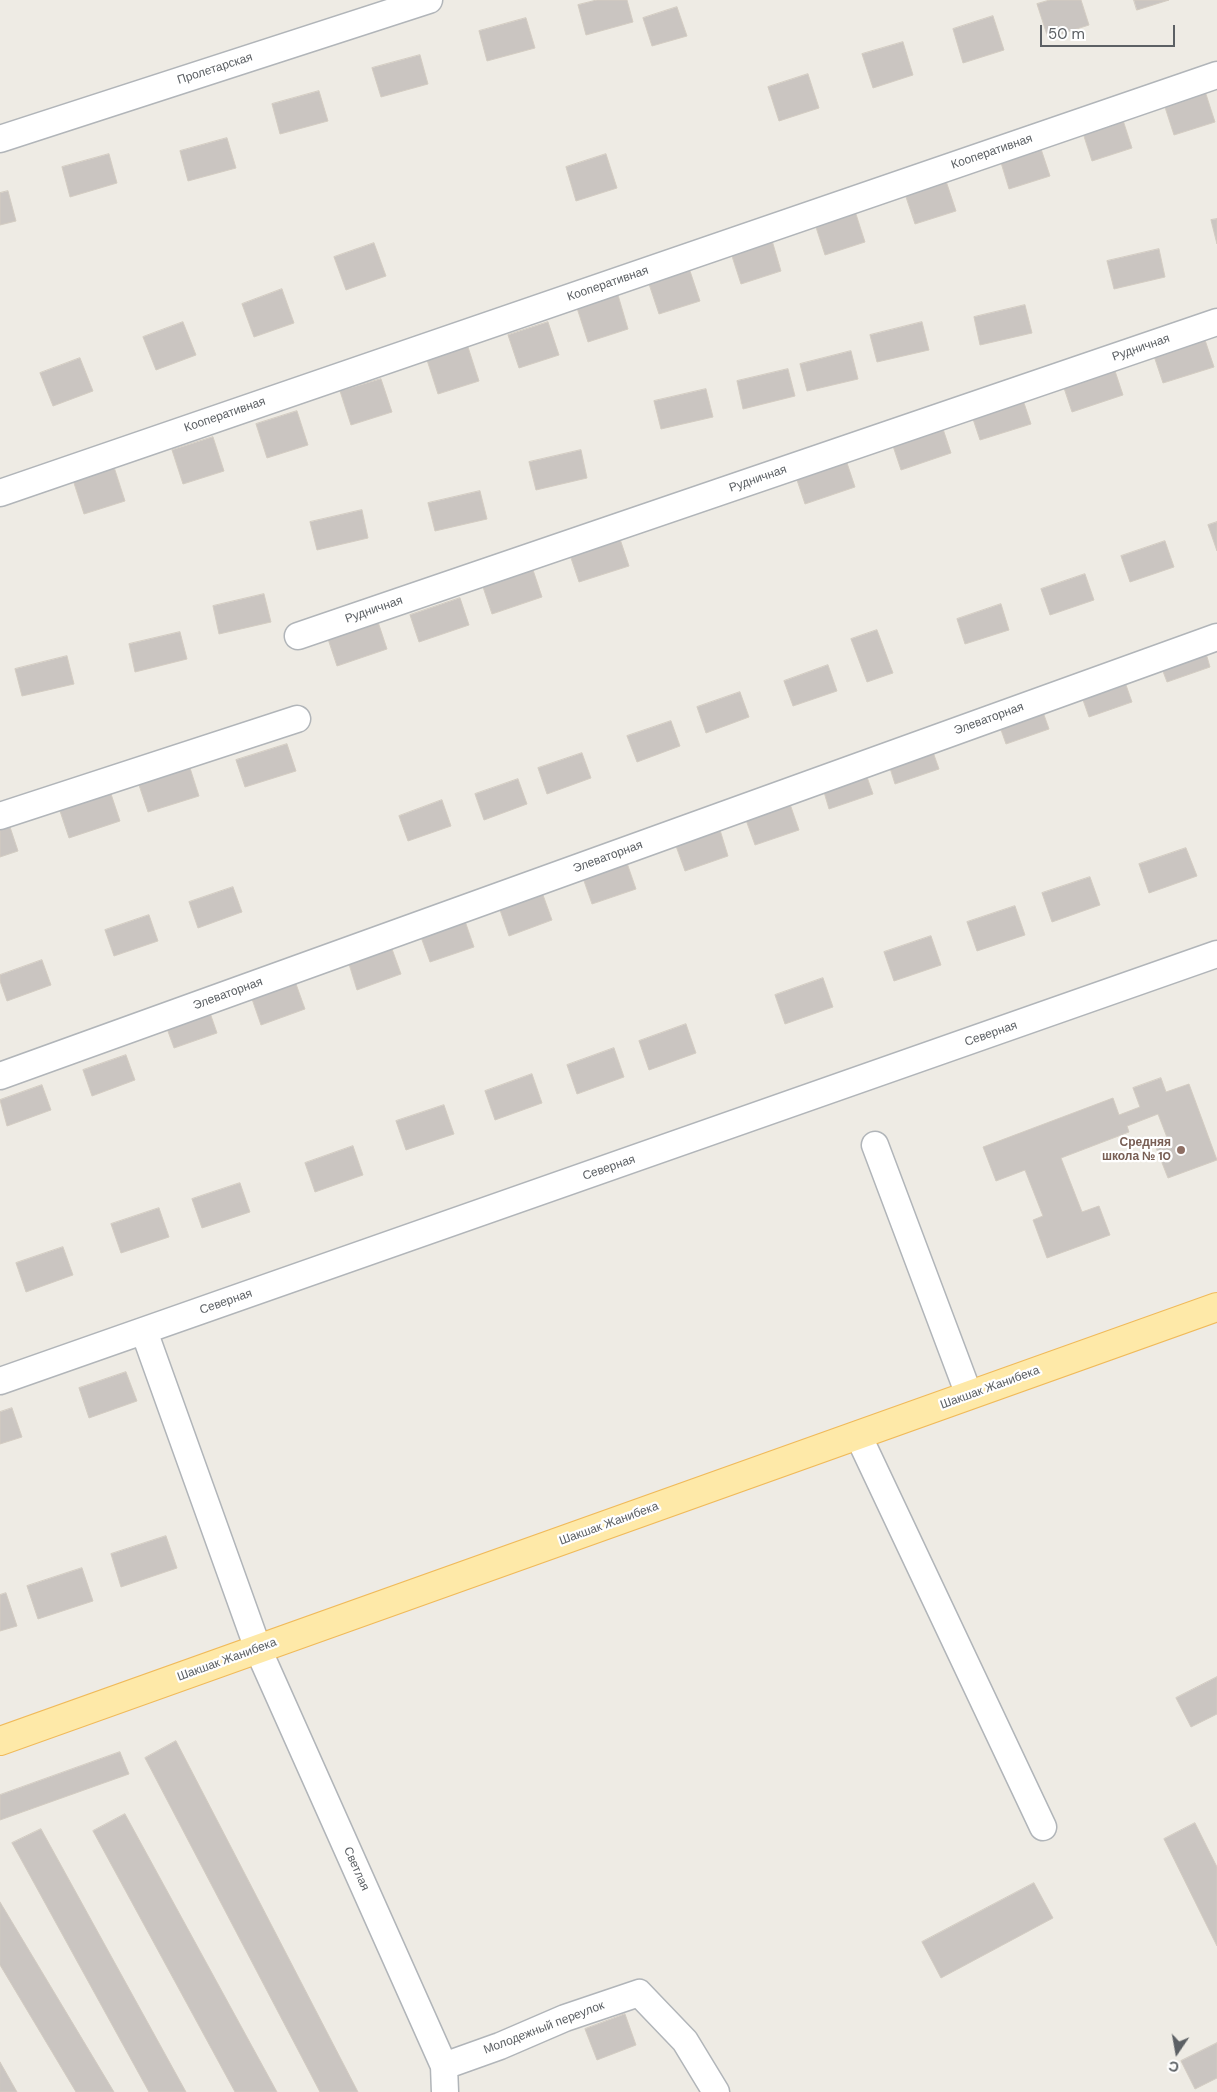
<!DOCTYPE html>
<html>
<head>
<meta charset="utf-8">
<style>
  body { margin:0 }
  #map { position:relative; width:1217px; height:2092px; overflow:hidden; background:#eeebe4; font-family:"DM Sans",sans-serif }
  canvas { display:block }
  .north { position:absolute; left:1152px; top:2027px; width:50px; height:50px; -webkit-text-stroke:4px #fff; paint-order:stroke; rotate:192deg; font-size:14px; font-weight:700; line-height:20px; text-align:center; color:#5c6064 }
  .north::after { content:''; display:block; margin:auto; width:18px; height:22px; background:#5c6064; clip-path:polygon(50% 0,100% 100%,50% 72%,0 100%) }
  .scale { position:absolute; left:1040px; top:25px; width:135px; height:22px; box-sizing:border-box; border:2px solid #5c6064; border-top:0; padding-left:6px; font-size:15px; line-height:18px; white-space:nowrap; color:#5c6064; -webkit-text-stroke:4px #fff; paint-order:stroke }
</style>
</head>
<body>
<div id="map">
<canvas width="1217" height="2092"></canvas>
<div class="north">С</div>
<div class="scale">50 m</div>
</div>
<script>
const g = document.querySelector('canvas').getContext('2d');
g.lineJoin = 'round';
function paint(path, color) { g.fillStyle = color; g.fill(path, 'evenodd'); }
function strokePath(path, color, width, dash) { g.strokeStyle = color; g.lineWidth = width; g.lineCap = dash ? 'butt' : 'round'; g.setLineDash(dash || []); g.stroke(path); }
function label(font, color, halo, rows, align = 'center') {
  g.font = font + ' "DM Sans",sans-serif'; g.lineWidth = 4.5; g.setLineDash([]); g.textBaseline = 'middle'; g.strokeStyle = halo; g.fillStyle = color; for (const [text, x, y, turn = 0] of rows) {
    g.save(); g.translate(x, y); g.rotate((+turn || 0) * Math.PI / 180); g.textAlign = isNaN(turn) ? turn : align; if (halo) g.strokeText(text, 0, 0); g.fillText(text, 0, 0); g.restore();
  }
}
const building = new Path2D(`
  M597 0H627L633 22 586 35 578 5Z
  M1050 0H1081L1089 25 1048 38 1037 4Z
  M1134 0H1169L1137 10Z
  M677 7 687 36 652 46 643 18Z
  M993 16 1004 50 963 63 953 29Z
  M526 18 535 48 487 61 479 31Z
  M903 42 913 75 873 88 862 54Z
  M420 55 428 84 381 97 372 68Z
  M808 74 819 108 779 121 768 87Z
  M1204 88 1215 122 1174 135 1163 101Z
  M319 91 328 121 280 134 272 104Z
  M1121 114 1132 148 1092 161 1081 127Z
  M227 138 236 168 188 181 180 151Z
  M1039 143 1050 176 1009 189 999 156Z
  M109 154 117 183 70 197 62 167Z
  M606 154 617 188 576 201 566 167Z
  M945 178 956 211 915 224 904 191Z
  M8 191 16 221 0 225V193Z
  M854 208 865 242 825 255 814 221Z
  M1217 219V244L1211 220Z
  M771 237 781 271 741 284 730 250Z
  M374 243 386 276 346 290 334 257Z
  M1159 249 1165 277 1114 289 1107 261Z
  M689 268 700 301 659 314 648 281Z
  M282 289 294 323 254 337 242 304Z
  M618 295 628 329 588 342 577 308Z
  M1025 305 1032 333 980 345 974 317Z
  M183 322 196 355 156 370 143 337Z
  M548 322 559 355 519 368 508 335Z
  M922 322 929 350 877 362 870 335Z
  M1205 340 1214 367 1163 383 1154 356Z
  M468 347 479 381 438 394 427 360Z
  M851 351 858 379 807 391 800 364Z
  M80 358 93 391 53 406 40 373Z
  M1114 368 1123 395 1072 412 1063 385Z
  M788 369 795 396 743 409 737 381Z
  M381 379 392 412 351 425 340 391Z
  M706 389 713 417 661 429 654 401Z
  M1022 397 1031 424 980 440 971 413Z
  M297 411 308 445 267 458 256 424Z
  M942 426 951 453 901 470 892 443Z
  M213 437 224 471 183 484 172 450Z
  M581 450 587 478 536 490 529 462Z
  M846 460 855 487 805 504 796 477Z
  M114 467 125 501 84 514 73 480Z
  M480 491 487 519 435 531 428 503Z
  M362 510 368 538 317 550 310 522Z
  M1217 522V551L1208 525Z
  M620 539 629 566 579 582 570 555Z
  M1165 541 1174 567 1130 582 1121 556Z
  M533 570 542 597 492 614 483 587Z
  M1085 574 1094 600 1050 615 1041 589Z
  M264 594 271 622 219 634 213 606Z
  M460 598 469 625 419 642 410 615Z
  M1001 604 1009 630 965 644 957 619Z
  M378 622 387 649 337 666 328 639Z
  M877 630 893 673 867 682 851 639Z
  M180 632 187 659 135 672 129 644Z
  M1205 650 1210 667 1167 682 1161 666Z
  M67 656 74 684 22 696 15 669Z
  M828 665 837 691 793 706 784 681Z
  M1126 685 1132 702 1089 717 1083 700Z
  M740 692 749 717 706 733 697 707Z
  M1043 712 1049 729 1006 744 1000 727Z
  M671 721 680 746 637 762 627 736Z
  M287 744 296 771 245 787 236 760Z
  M933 752 939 769 895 784 890 768Z
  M582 753 591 778 547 794 538 768Z
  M190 768 199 796 148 812 139 785Z
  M867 777 873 794 829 809 824 792Z
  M518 779 527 804 484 820 475 794Z
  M111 794 120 821 69 838 60 811Z
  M442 800 451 826 408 841 399 816Z
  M790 804 799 830 755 845 746 820Z
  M9 824 18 851 0 857V827Z
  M720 830 728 856 685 871 676 846Z
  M1186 848 1197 876 1149 893 1139 864Z
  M627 863 636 889 592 904 583 878Z
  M1090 877 1100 905 1052 922 1042 893Z
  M233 887 242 912 198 928 189 902Z
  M543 895 552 920 509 936 500 910Z
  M1015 906 1025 935 977 951 967 922Z
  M149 915 158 941 114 956 105 930Z
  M465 921 474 947 430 962 421 937Z
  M931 936 941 965 894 981 884 952Z
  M392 949 401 974 357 990 349 964Z
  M42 960 51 985 7 1001 0 981V975Z
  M823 978 833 1007 785 1024 775 995Z
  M296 984 305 1009 261 1025 252 999Z
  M208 1007 217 1033 174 1048 165 1023Z
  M686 1024 696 1053 649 1070 639 1041Z
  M614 1048 624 1077 577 1094 567 1065Z
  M126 1055 135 1080 92 1096 83 1070Z
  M532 1074 542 1103 495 1120 485 1091Z
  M1161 1078 1166 1092 1189 1084 1217 1160 1168 1178 1155 1145 1168 1140 1158 1114 1127 1126 1129 1132 1061 1158 1082 1212 1099 1206 1110 1235 1047 1258 1033 1220 1043 1216 1025 1170 996 1181 983 1147 1113 1098 1119 1115 1140 1107 1133 1088Z
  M42 1085 51 1110 7 1126 0 1100Z
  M444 1105 454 1134 406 1150 396 1121Z
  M353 1146 363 1175 315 1192 305 1163Z
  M240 1183 250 1212 202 1228 192 1199Z
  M159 1208 169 1237 121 1253 111 1224Z
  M63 1247 73 1275 26 1292 16 1263Z
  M126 1372 137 1401 89 1418 79 1388Z
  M12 1408 22 1437 0 1444V1412Z
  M166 1536 177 1568 121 1587 111 1554Z
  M82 1568 93 1601 38 1619 27 1586Z
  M6 1593 17 1626 0 1631V1595Z
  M1217 1677V1714L1191 1727 1176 1698Z
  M176 1741 358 2092H320L145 1758Z
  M120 1752 129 1774 0 1820V1795Z
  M125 1814 277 2092H235L93 1831Z
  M1195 1823 1217 1867V1946L1164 1839Z
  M41 1829 186 2092H149L12 1843Z
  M1034 1883 1053 1918 941 1978 922 1942Z
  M0 1902 114 2092H76L0 1965Z
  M625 2014 636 2045 597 2060 585 2029Z
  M1217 2043V2078L1195 2089 1181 2061Z
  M0 2062 17 2092H0Z`);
paint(building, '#cac5c1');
strokePath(building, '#d3ccc2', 1);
const minor = new Path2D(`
  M0 139 429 0
  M0 493 1217 75
  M298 636 1217 322
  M0 816 297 719
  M0 1076 1217 637
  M875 1145 969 1395
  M144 1331 258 1649 444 2066 445 2092
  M0 1381 1217 954
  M858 1435 1043 1827
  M444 2066 500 2046 565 2018 639 1993 685 2041 716 2092`);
const major = new Path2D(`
  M0 1741 1217 1307`);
strokePath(minor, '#b1b5b9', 29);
strokePath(major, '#f0ba5a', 30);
strokePath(minor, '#fff', 26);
strokePath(major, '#fee9a8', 28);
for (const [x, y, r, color] of [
  [1181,1150,5,"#8d6e63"]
]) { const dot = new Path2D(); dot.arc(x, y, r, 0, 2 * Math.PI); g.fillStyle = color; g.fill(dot); strokePath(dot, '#fff', 2); }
label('12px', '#5c6064', '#fff', [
  ["Пролетарская",215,69,-18],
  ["Кооперативная",992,152,-19],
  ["Кооперативная",608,284,-19],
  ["Рудничная",1141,348,-19],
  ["Кооперативная",225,415,-19],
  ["Рудничная",758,479,-19],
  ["Рудничная",374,610,-19],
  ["Элеваторная",989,719,-20],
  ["Элеваторная",608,857,-20],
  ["Элеваторная",228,994,-20],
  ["Северная",991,1034,-19],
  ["Северная",609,1168,-19],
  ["Северная",226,1302,-19],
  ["Шакшак Жанибека",990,1388,-20],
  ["Шакшак Жанибека",609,1524,-20],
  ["Шакшак Жанибека",227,1660,-20],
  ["Светлая",356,1869,66],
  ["Молодежный переулок",544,2028,-21]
]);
label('bold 12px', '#785e54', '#fff', [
  ["Средняя",1171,1143],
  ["школа № 10",1171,1157]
], 'right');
</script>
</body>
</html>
